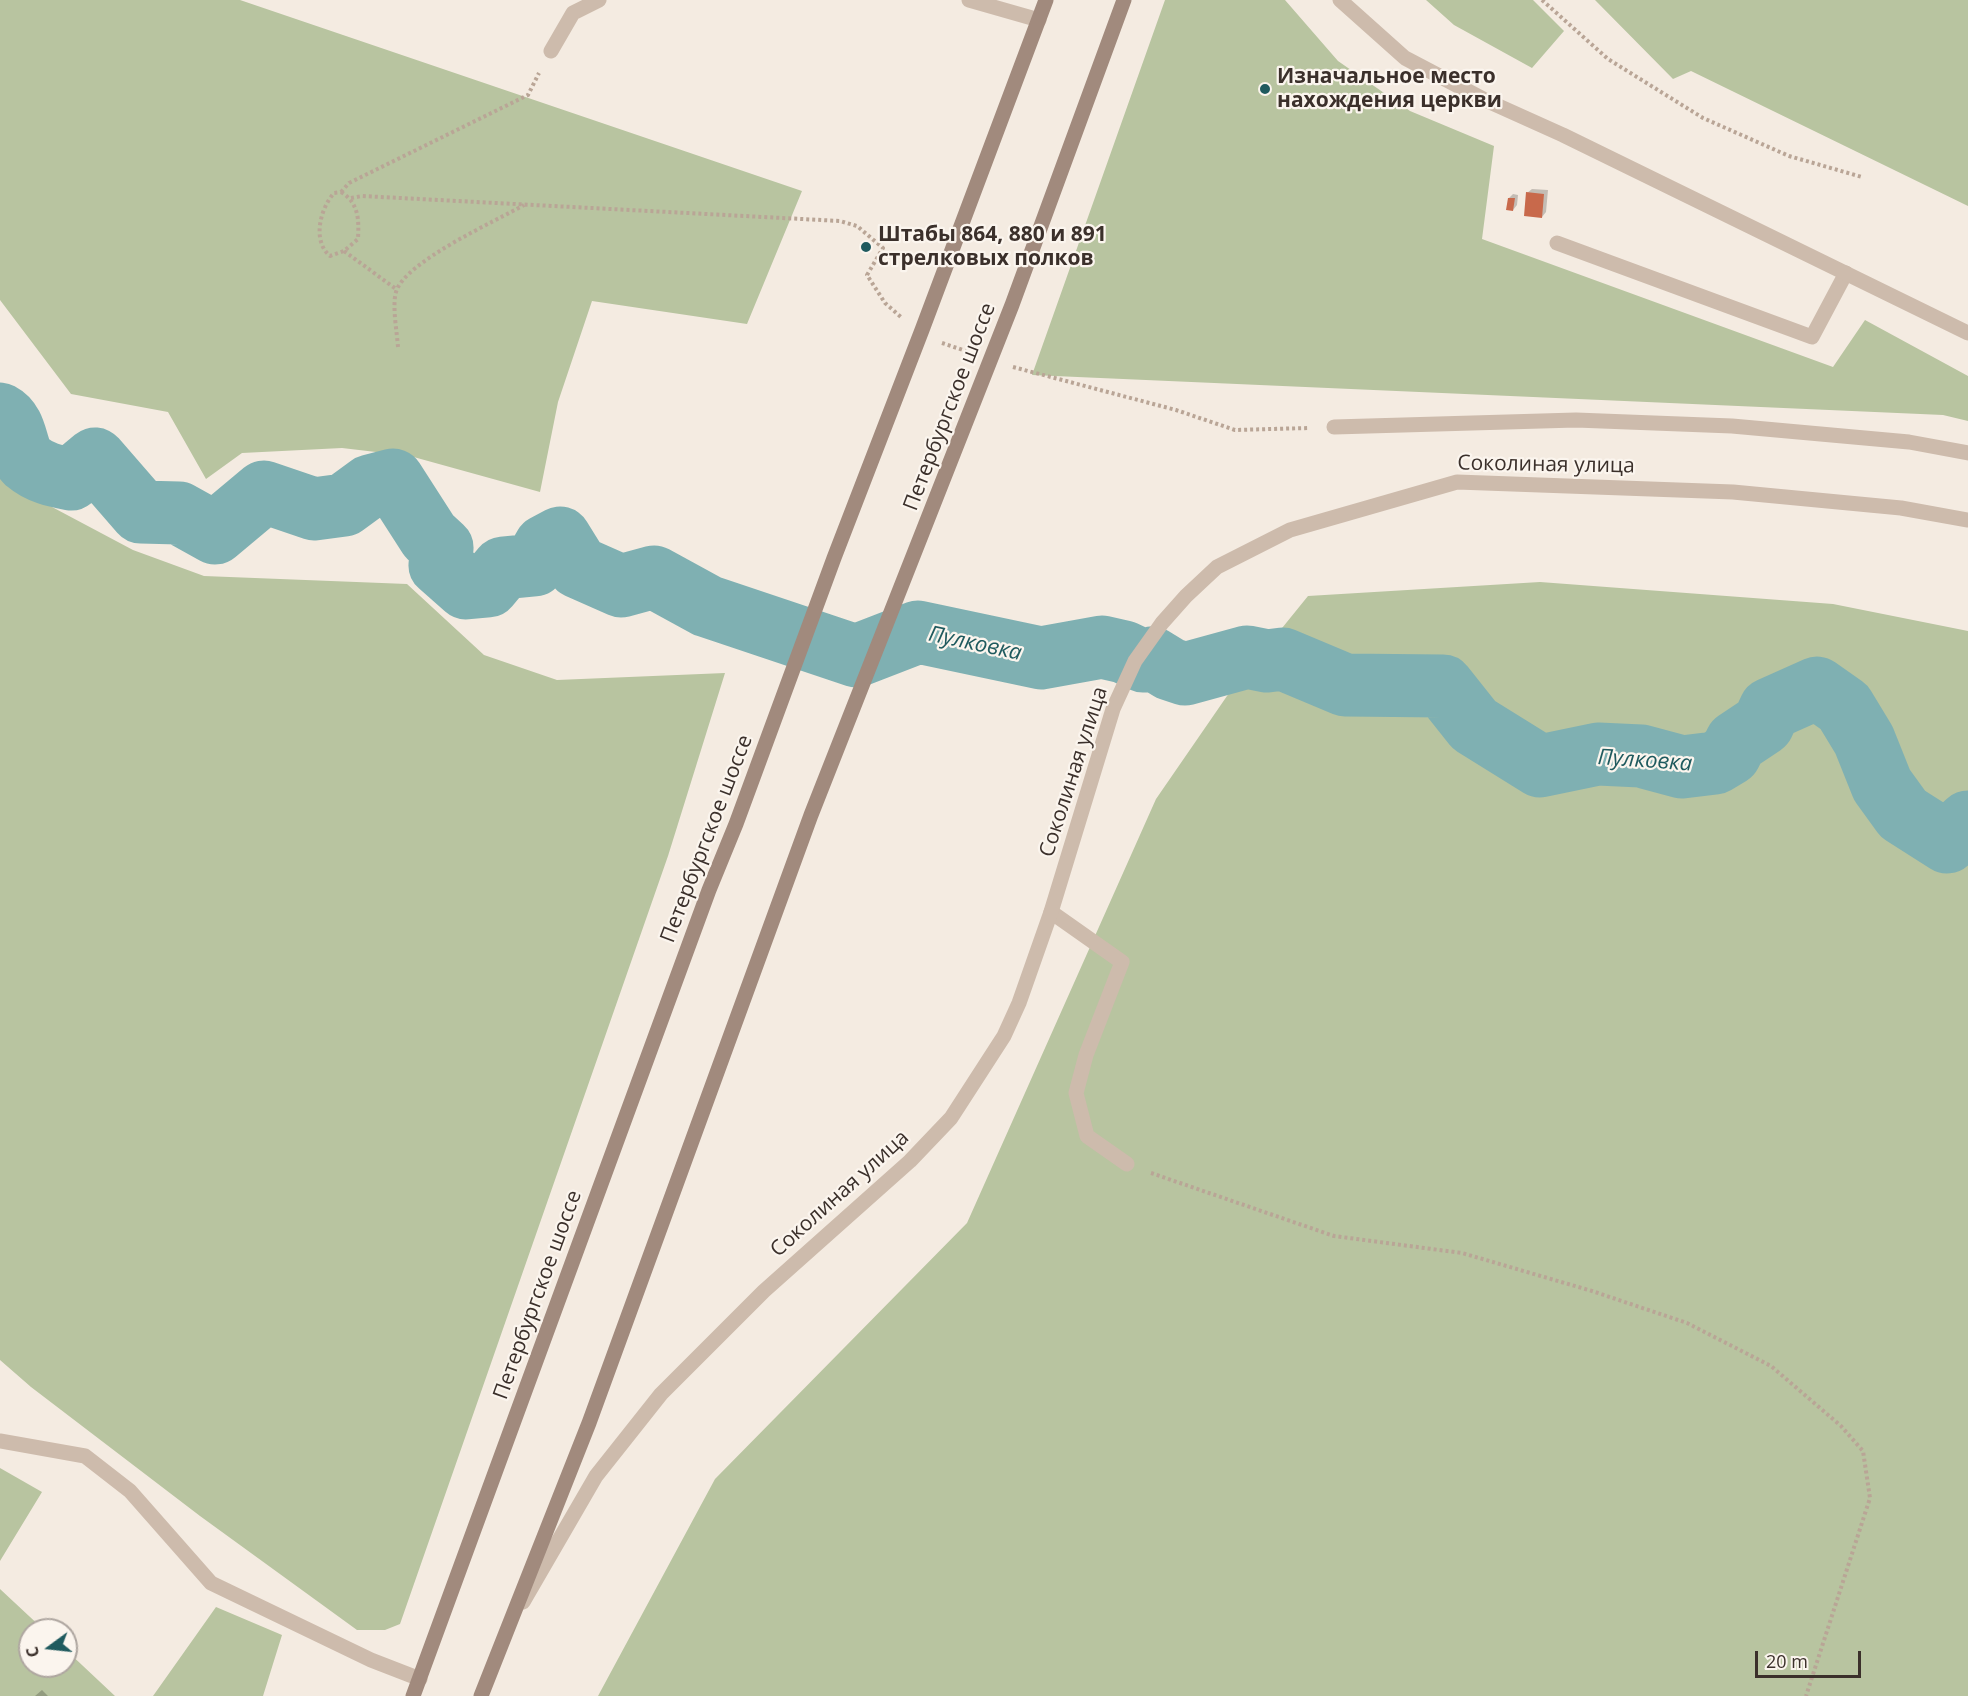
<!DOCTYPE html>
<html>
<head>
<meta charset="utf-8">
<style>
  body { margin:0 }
  #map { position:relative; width:1968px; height:1696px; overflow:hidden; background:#f4ebe1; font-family:"Open Sans",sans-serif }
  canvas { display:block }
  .north { position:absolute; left:18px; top:1618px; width:60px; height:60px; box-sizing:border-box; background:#fbf5ee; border:2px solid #aea6a0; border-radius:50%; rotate:255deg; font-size:16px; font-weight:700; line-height:24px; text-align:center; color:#3b302b }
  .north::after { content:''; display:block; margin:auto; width:21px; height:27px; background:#1f5a5e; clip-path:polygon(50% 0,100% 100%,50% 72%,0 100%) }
  .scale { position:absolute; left:1755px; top:1651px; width:106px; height:27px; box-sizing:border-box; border:3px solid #3b302b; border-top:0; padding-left:8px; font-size:18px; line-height:21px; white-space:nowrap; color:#3b302b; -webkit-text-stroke:4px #fbf5ee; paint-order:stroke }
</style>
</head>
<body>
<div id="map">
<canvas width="1968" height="1696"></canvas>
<div class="north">С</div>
<div class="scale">20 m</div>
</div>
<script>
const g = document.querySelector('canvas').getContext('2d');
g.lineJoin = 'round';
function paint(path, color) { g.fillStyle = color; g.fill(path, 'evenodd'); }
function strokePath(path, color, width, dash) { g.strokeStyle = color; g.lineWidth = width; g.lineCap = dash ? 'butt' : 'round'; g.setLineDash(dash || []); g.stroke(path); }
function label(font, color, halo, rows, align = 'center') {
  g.font = font + ' "Open Sans",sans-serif'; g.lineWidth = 4.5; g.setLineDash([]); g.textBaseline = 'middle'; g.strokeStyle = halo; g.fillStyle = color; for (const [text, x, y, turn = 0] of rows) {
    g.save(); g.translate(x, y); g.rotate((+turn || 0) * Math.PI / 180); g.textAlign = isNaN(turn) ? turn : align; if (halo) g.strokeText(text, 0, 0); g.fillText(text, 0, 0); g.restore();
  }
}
paint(new Path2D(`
  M0 0H240L802 191 747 324 592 301 558 402 540 492 410 456 342 448 242 453 206 479 168 412 71 394 0 300Z
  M1165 0H1285L1338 61 1410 111 1494 146 1482 239 1833 367 1865 320 1968 376V421L1943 415 1032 375Z
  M1426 0H1533L1564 31 1532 68 1454 25Z
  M1595 0H1968V206L1691 71 1673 79Z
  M0 473 37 499 133 550 204 576 407 584 484 655 557 680 725 673 668 856 400 1624 385 1630H357L200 1516 31 1387 0 1360Z
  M1540 582 1833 604 1968 631V1696H598L715 1479 967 1223 1156 799 1227 696 1308 596Z
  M0 1468 42 1492 0 1561Z
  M0 1589 44 1630H30V1666H66V1650L115 1696H0Z
  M216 1607 282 1635 263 1696H153Z`), '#b8c4a0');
paint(new Path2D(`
  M1532 189 1548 190 1546 212 1542 217 1527 193Z
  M1513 194 1518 195 1517 205 1513 210 1509 198Z
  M42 1690 48 1696H35Z`), '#0003');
strokePath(new Path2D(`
  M0 414C19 424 14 450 27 462 40 473 55 476 71 479L95 459 141 512 179 513 215 533 264 492 314 509 344 505 370 486 393 480 429 536 442 548 440 565 466 588 488 586 503 568 534 565 545 546 560 538 578 567 621 586 654 577 707 606 856 656 918 632 1041 658 1102 647 1124 652 1143 661 1152 658 1170 669 1185 674 1247 657 1267 661 1283 659 1345 685 1443 686 1474 725 1540 766 1598 754 1641 756 1682 767 1715 763 1730 754 1736 742 1763 724 1770 709 1817 688 1844 707 1864 740 1882 785 1903 814 1947 842 1968 822`), '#7fb0b2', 63);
paint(new Path2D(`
  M1526 192 1544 194 1542 218 1524 216Z
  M1508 198H1515L1513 211 1506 210Z`), '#c8694b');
strokePath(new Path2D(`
  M1542 0 1608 59 1703 118 1789 156 1862 177
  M341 192 349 183 528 95 539 73
  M341 192C359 203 359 220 358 239L344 251 330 256C312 241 320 209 334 193Z
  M351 198 362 196 840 221 857 226 883 248 867 275 885 303 901 317
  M344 251 396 289
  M942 343 966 351
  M398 347C397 332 392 306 396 292 404 262 496 221 524 205
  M1013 367 1176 410 1235 430 1309 428
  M1151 1173 1334 1236 1462 1253 1592 1291 1687 1323 1771 1366 1841 1426 1863 1451 1870 1498 1806 1696`), '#b9a596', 4, [3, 3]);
strokePath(new Path2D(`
  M551 51 573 13 599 0
  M1557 243 1812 337 1846 273
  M1334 427 1576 420 1732 426 1909 442 1968 453
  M1051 912 1122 962 1086 1055 1076 1093 1087 1136 1127 1164`), '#cdbbac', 15);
strokePath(new Path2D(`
  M969 0 1039 20
  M1340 0 1405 58 1483 99 1563 135 1968 333
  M0 1441 85 1456 130 1491 211 1583 371 1660 420 1679
  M523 1602 596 1476 661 1394 764 1291 910 1161 951 1118 1004 1036 1019 1003 1051 912 1113 709 1135 661 1162 623 1186 596 1217 567 1290 530 1457 482 1733 492 1901 508 1968 520`), '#cdbbac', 15);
strokePath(new Path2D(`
  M413 1696 709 890 736 824 834 558 922 330 1046 0
  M481 1696 589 1423 811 815 1012 305 1124 0`), '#a18a7d', 15);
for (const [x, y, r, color] of [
  [1265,89,6,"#1f5a5e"],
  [866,247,6,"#1f5a5e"]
]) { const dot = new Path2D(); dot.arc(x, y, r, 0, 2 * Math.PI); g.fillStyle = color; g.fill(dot); strokePath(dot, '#fbf5ee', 2); }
label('bold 21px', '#3b302b', '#fbf5ee', [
  ["Изначальное место",1277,77],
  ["нахождения церкви",1277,101],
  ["Штабы 864, 880 и 891",878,235],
  ["стрелковых полков",878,259]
], 'left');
label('21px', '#3b302b', '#fbf5ee', [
  ["Петербургское шоссе",950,407,-69],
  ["Соколиная улица",1546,465,1],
  ["Соколиная улица",1074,772,-72],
  ["Петербургское шоссе",707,839,-69],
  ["Соколиная улица",840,1194,-42],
  ["Петербургское шоссе",538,1295,-70]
]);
label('italic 22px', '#1f5a5e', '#fbf5ee', [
  ["Пулковка",975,644,12],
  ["Пулковка",1645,761,4]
]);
</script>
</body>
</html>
